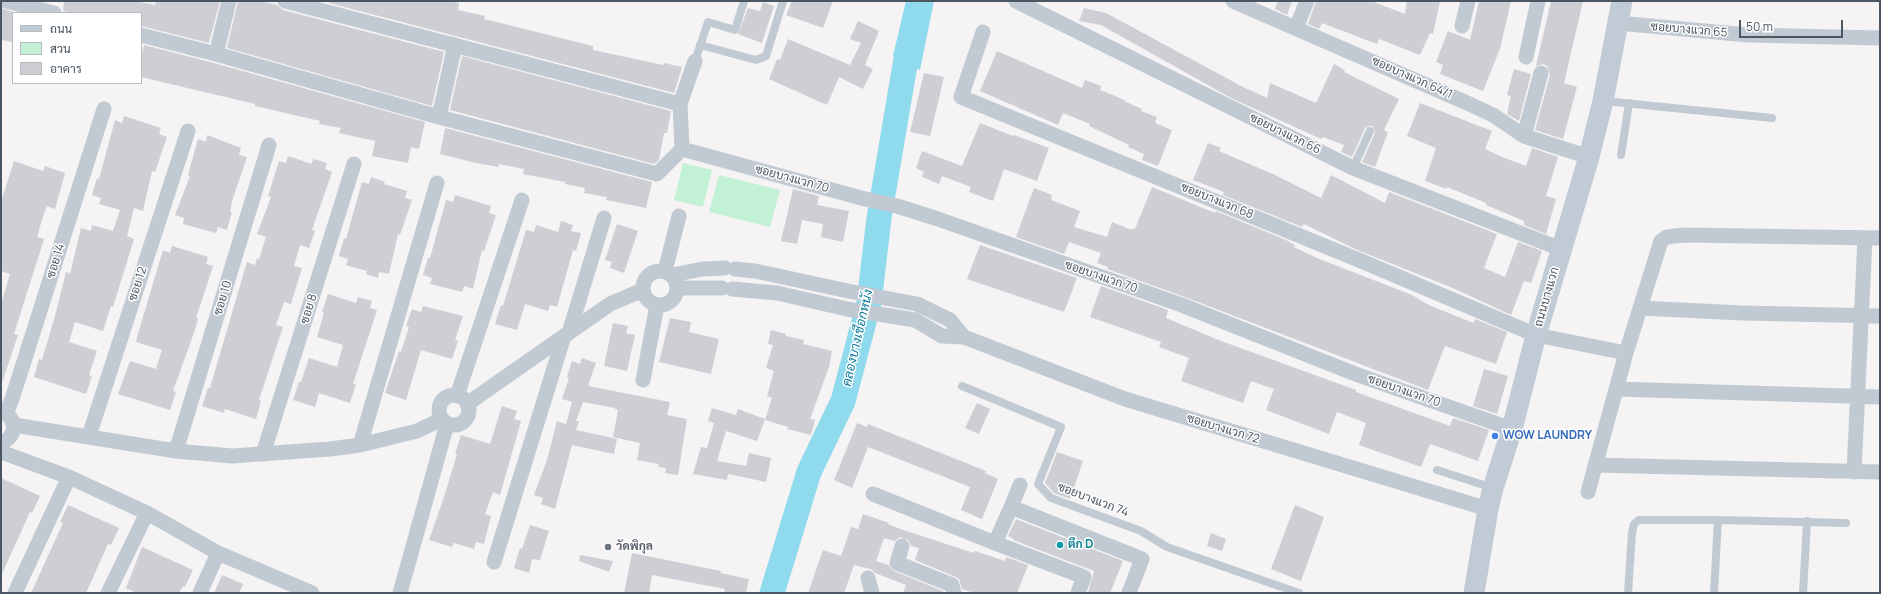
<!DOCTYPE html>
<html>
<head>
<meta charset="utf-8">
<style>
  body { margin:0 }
  #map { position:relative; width:1881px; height:594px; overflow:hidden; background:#f5f3f3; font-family:Manrope,Sarabun,sans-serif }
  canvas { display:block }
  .frame { position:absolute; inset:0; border:2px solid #4a5661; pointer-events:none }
  .legend { position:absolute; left:12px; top:12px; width:130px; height:72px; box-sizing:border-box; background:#fff; border:1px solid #b7bbc0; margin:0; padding:5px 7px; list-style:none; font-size:12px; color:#4a5661 }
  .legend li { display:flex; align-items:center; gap:8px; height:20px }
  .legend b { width:20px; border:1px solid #b7bbc0 }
  .scale { position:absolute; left:1739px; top:20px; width:104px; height:18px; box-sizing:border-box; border:2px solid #4a5661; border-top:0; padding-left:5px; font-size:12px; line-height:14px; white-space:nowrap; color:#4a5661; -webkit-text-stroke:3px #fff; paint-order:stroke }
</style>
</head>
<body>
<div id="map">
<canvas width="1881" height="594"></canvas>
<div class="frame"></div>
<ul class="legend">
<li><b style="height:5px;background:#c1cbd6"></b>ถนน</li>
<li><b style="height:11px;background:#c3f1d5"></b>สวน</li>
<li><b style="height:11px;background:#cdcfd5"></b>อาคาร</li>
</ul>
<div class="scale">50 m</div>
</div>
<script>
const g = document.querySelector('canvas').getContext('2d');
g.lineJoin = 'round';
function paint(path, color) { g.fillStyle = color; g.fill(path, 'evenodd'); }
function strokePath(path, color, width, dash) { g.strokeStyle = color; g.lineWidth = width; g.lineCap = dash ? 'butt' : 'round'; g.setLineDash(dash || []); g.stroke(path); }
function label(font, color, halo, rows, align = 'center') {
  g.font = font + ' Manrope,Sarabun,sans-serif'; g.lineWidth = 3; g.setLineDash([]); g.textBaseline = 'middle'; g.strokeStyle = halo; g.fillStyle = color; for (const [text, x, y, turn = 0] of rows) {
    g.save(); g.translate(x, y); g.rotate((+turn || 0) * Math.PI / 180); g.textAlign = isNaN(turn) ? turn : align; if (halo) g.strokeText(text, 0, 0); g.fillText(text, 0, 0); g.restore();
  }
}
paint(new Path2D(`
  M683 163 712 170 703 207 674 200Z
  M719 175 780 190 770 227 709 212Z`), '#c3f1d5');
paint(new Path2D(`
  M906 1H934L920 70 893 56Z`), '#90daee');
strokePath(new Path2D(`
  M772 593 809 472 843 401 869 303 879 218 906 59 920 1`), '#90daee', 25);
paint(new Path2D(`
  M64 1H135L155 5 156 1H220L209 43 141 26V13H74L63 11Z
  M238 1H259L277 5 283 10 444 52 432 106 227 48Z
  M330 1H448L459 3 458 10 485 16 484 19 593 46V50L663 65 664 63 682 67 674 93 329 3Z
  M792 1H833L823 28 786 15Z
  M1278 1H1292L1287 15 1275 9Z
  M1316 1H1371L1405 14 1407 1H1440L1433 34 1430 33 1420 55 1379 39 1377 44 1322 23 1319 29 1308 24Z
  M1479 1H1511L1500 49 1483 91 1440 74 1443 65 1436 62 1448 31 1470 40Z
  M1551 1H1583L1564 83 1577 87 1563 139 1535 130 1550 75 1547 66 1543 64 1536 66Z
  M763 2 774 6 762 43 738 34 748 8 760 11Z
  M1 8 13 12V42L1 40Z
  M1084 8 1106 13 1243 87 1267 98 1270 83 1316 103 1334 64 1345 70 1344 72 1399 99 1384 130 1388 132 1375 167 1362 162 1375 133 1373 126H1369L1365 128 1352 157 1341 152 1344 145 1323 137 1321 139 1231 98 1101 25 1079 21Z
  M858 21 879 31 865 65 873 69 863 89 839 77 827 105 769 79 777 59 780 60 788 39 850 65 861 43 850 39Z
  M144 45 214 63 425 122 419 149 411 147 408 163 372 156 375 141 339 133 341 128 319 124 320 121 255 106V104L141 77V57Z
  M997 51 1082 88 1085 80 1101 86 1100 90 1125 100 1124 101 1142 109 1141 111 1157 117 1155 123 1172 130 1158 166 1142 160 1144 154 1128 147 1129 145 1089 126 1090 124 1063 113 1058 125 980 91Z
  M462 56 671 111 667 133H664L659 160 654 164 450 110Z
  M1514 69 1531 74 1519 121 1507 114 1511 96 1507 95Z
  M924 73 944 77 930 136 910 132Z
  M1420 103 1492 131 1485 149 1502 157 1526 166 1532 148 1558 157 1546 196 1556 199 1546 234 1524 225V221L1486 205V203L1447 187V189L1425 181 1436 148 1407 136Z
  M124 116 161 128 159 134 167 137 155 172 152 171 143 211 134 208 127 236 134 239 113 307 111 306 103 331 75 322 69 342 97 351 89 375 92 376 86 394 34 377 39 359 42 360 55 316 66 272 70 274 81 228 91 231 92 225 113 231 120 210 99 204 101 198 92 195 97 178 99 179 115 120 122 123Z
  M980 123 1013 136 1014 135 1049 148 1037 181 1004 169 993 201 969 192 971 187 942 176 939 184 922 177 924 172 916 168 922 151 962 166Z
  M445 128 652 182 646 208 606 200 607 197 584 193 585 188 565 184V182L523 174 524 169 499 164V167L476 163 440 154Z
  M207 135 241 148 239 155 247 157 232 201 230 212H232L227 230 218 227 216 233 183 224 184 218 175 215 190 176 188 175 198 139 206 142Z
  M1208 143 1221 148 1219 151 1275 175 1321 198 1331 175 1385 203 1389 192 1497 234 1484 268 1505 277 1518 242 1542 251 1531 283 1524 281 1511 315 1455 289 1355 249 1304 224 1302 227 1223 195 1224 192 1193 180Z
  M288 156 312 164 313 159 327 163 325 169 332 172 312 230 315 231 309 248 300 245 294 266 302 268 291 304 284 302 276 325 283 327 259 400 261 401 256 419 225 409 224 413 202 406 208 388H210L247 262 255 265 257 258 259 259 266 237 257 234 271 197 268 196 279 161 286 163Z
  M14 161 43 171 45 166 65 173 55 209 47 206 44 213 37 237 44 239 14 334 18 335 3 380H1V304L10 274 1 271V202Z
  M371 177 385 182 384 184 407 191 405 198 412 200 400 235 398 234 389 274 379 272 378 278 366 274 367 271 346 265 348 259 339 256 344 238 346 239 362 182 369 184Z
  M1152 187 1215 213 1216 211 1286 240 1295 245 1294 247 1317 258 1412 295 1429 305 1473 323 1475 319 1507 332 1496 364 1445 346 1428 390 1182 296 1107 269 1108 267 1097 263 1101 253 1069 242 1064 254 1016 237 1034 188 1052 195 1051 200 1080 211 1074 227 1107 237 1112 222 1132 230 1133 228 1135 229Z
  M793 189 819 196 817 205 849 211 843 242 821 237 823 224 802 220 797 244 781 241Z
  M455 195 491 206 489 213 496 215 484 251 482 250 473 289 464 286 462 292 430 284 432 278 423 275 428 258H430L446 200 453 202Z
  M561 221 573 225 571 231 581 233 576 251 573 250 557 307 550 305 548 311 525 304 517 330 495 324 501 305 503 306 526 230 534 232 536 225 558 232Z
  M617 224 638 231 624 273 610 268 612 262 605 260Z
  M980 245 1077 278 1064 312 967 279Z
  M172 246 208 257 206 264 213 266 196 318H198L195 330 173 391 176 392 170 410 118 394 130 361 156 369 162 350 136 342 137 337 163 250 170 253Z
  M1101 286 1168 310 1166 318 1221 341 1356 390V392L1450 426 1453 418 1489 430 1478 461 1430 444 1421 467 1359 445 1366 423 1337 412 1329 434 1266 410 1274 389 1251 381 1243 403 1181 381 1189 358 1159 347 1161 342 1090 317Z
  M328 294 356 303 358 297 372 301 370 308 377 310 353 384H356L350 403 319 393 315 407 293 400 299 382H301L309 358 337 367 343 345 317 337 324 313 322 312Z
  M423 306 463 316 455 340 458 341 452 359 421 350 406 400 385 393 399 351 401 352 409 327 406 326 412 309 421 312Z
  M670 318 691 322 689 332 719 339 711 374 659 362Z
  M613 323 628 326 626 333 635 335 627 371 604 366Z
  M771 330 786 334V336L804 340 803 344 832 351 829 367 810 419 815 420 811 435 787 429 788 427 765 420 772 398 767 396 774 371 766 368 773 345 768 344Z
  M582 358 596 363 588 386 670 402 667 415 687 419 678 475 665 473 666 468 658 467 659 464 637 460 640 443 613 437 618 410 615 409V408L583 402 576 421H579L576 430 617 439 614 454 572 445 555 509 541 504 543 498 534 495 547 460 557 421 566 424 572 402 562 399 569 378 567 377 572 361 580 364Z
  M1484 369 1508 376 1497 414 1473 406Z
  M977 403 990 409 979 434 965 428Z
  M502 406 517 411 514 419 521 421 500 495 493 492 485 514 491 516 484 544 476 542 474 549 454 543 452 547 429 540 444 497 457 454H455L461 435 490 444Z
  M712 408 736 415 738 409 765 419 757 441 726 431 717 461 746 466 749 453 771 458 766 482 728 474 727 480 693 474 701 447 707 448 714 423 708 421Z
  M857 423 867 427 868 424 986 471 985 473 998 479 982 519 961 510 970 487 868 447 852 488 834 480Z
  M1057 452 1083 461 1070 499 1054 493 1045 483Z
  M1 478 40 496 32 513 30 512 1 576Z
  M68 505 119 528 111 545 108 544 86 593H31L63 523 60 522Z
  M1295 505 1324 517 1301 581 1271 569Z
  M863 514 889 523 888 524 900 529 974 553 975 551 1005 561 1006 557 1028 565 1017 593H974L962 589 959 579 956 577 915 560 919 548 911 546 908 540 900 537 895 541 884 538 876 561 888 565 894 571 943 591 942 593H903L906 585 875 573 871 569 854 565 844 593H808L823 550 841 556 851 527 858 529Z
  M1016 519 1123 561 1110 593H1088L1094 571 1013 540 1014 539 1008 536Z
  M530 525 549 531 540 560 532 559 529 573 514 568 520 548 522 549Z
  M1211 533 1226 539 1222 551 1207 546Z
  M142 547 193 570 185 587 183 586 179 593H136L126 588Z
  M632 553 721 571 720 573 749 579 746 593H724L725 589 652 575 649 593H624Z
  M580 555 613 561 609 572 579 561Z
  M222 575 243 584 239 593H214Z`), '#cdcfd5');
strokePath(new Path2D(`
  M700 45 756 60 766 56 783 1
  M695 61 708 22 735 30 744 1
  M1604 101 1772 118
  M1621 155 1629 103
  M1353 168 1370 131
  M962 386 1061 427 1038 484 1051 498 1141 531 1167 547 1299 593
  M1437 470 1493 488
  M1628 593 1632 533 1634 524 1639 520H1718L1846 523
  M1714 593 1718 520
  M1803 593 1807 521`), '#c1cad2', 8);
strokePath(new Path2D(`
  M6 1 54 13
  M1016 1 1353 168 1561 249
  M1233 1 1465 102 1493 115 1524 136 1589 157
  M1618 23 1748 35 1880 38
  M1462 26 1468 1
  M1296 28 1307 1
  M983 32 961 97 1354 258 1536 335 1626 353
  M141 35 216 54 439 117 657 174 682 149 680 104 285 1
  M216 54 229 1
  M1526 57 1538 1
  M680 104 695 61
  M439 117 455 45
  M1524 136 1541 73
  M682 149 865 199 897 206 938 219 1179 304 1358 375 1512 429
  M735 269 755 271 848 291 917 304 950 320 964 337
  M643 288a17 17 0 1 1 34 0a17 17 0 1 1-34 0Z
  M665 271 679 216
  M672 275 703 269 725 268
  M677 288H722
  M732 289 777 293 847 309 915 320 942 336 964 337 1125 399 1488 509
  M1640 308 1743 313 1880 316
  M569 333 604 218
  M643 380 657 305
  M1616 389 1880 397
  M439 410a15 15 0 1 1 30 0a15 15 0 1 1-30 0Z
  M457 396 522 200
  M467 404 610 304 643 290
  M6 414 13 396 104 109
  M14 425 176 451 232 456 330 449 360 445 417 431 442 419
  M89 436 188 131
  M1 442C13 439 17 427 10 417
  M360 445 437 183
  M176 451 269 145
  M1 452 69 477 147 513 218 553 312 593
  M263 454 354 164
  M1595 465 1880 472
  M1854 472 1865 238
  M1588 492 1626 353 1661 241 1667 237 1684 235 1880 238
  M873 494 995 543
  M1011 507 1020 485
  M902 546 897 563 952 585 954 593
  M494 562 564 336
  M868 578 872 593
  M15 593 69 477
  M108 593 147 513
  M200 593 218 553
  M400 593 447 424
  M1078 593 1084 577 995 543 1011 507 1142 559 1129 593`), '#c1cad2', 15);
strokePath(new Path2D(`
  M1474 593 1488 509 1493 488 1512 429 1536 335 1589 157 1603 101 1622 1`), '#c1cbd6', 21);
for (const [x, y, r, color] of [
  [1495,436,4,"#3f7fe0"],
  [1060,545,4,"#0f9aa8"],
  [608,547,4,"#6b7280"]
]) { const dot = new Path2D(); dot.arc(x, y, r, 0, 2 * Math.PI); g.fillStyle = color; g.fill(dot); strokePath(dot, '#fff', 1.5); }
label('12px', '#4a5661', '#fff', [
  ["ซอยบางแวก 65",1689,30,5],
  ["ซอยบางแวก 64/1",1412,78,24],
  ["ซอยบางแวก 66",1285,134,26],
  ["ซอยบางแวก 70",792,179,15],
  ["ซอยบางแวก 68",1217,201,22],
  ["ซอย 14",56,261,-73],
  ["ซอยบางแวก 70",1101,277,19],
  ["ซอย 12",138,284,-72],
  ["ถนนบางแวก",1547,297,-74],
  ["ซอย 10",223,298,-73],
  ["ซอย 8",309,309,-73],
  ["ซอยบางแวก 70",1404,391,19],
  ["ซอยบางแวก 72",1223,429,17],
  ["ซอยบางแวก 74",1093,500,21]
]);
label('bold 12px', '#366cbe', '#fff', [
  ["WOW LAUNDRY",1503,436]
], 'left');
label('bold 12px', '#0d838f', '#fff', [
  ["ตึก D",1068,545]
], 'left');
label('bold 12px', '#5b616d', '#fff', [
  ["วัดพิกุล",616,547]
], 'left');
label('italic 13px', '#0c7c9b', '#fff', [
  ["คลองบางเชือกหนัง",858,338,-77]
]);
</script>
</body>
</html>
